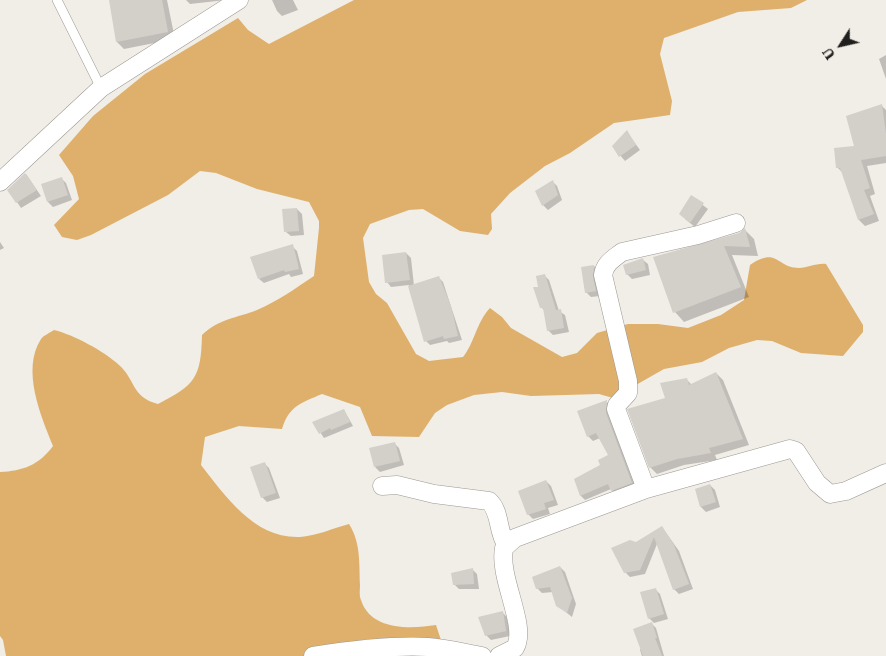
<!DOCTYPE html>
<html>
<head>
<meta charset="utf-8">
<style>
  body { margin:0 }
  #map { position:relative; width:886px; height:656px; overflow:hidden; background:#f1ede7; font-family:"Roboto Serif",serif }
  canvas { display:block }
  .north { position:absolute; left:816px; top:20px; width:50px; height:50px; -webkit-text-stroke:4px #f1ede7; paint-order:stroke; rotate:235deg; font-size:14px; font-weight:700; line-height:20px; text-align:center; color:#211f1d }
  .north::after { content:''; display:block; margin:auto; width:18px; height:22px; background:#211f1d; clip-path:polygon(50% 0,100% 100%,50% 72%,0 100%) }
</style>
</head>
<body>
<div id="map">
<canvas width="886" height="656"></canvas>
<div class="north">U</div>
</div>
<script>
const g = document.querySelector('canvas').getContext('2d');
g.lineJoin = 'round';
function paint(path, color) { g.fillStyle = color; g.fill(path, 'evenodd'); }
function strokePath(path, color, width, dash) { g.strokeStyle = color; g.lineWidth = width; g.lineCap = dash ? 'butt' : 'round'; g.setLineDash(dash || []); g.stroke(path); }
paint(new Path2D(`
  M354 0H807L791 8 738 12 664 38 660 54 672 101 670 115 614 123 570 153 545 166 510 193 491 214 492 229 488 235 460 231 423 209 409 210 370 224 363 238 369 282 376 294 387 303 416 354 429 361 463 357C475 342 476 323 490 308L502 317 511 328 562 357 577 353 597 333 628 324H658L688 328 721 315 744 300 750 265C778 246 776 268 799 268 808 268 816 263 826 264L863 325V332L843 356 801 353 772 341 757 340 729 348 702 362 664 369 613 398 599 394 531 396 502 392 474 395 447 405 435 413 419 437 372 436 360 407 322 394C301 403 289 406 282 429L239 426 205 437 201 465C226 497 255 539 300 537 316 536 334 528 349 524 361 543 359 563 360 585 360 589 359 596 361 600 371 631 411 629 436 625L445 652 450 656H6L3 640 0 636V472C23 471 39 465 53 446 41 416 21 370 41 339 44 335 50 333 54 330 74 335 104 351 119 365 136 380 131 397 158 404 195 385 201 378 202 335 218 319 237 318 257 310 278 301 296 288 314 276L319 228V221L309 202 257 189 216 173 200 171 168 195 91 235 77 240 62 237 54 225 79 199 73 176 59 155 93 116 145 74 238 18 248 30 269 44Z`), '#deb06b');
paint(new Path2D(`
  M111 0H167L175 39 124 49 117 42Z
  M186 0H226L190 4Z
  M272 0H293L298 10 282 16 277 11Z
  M886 55V79L879 59Z
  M881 105 886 110V163L867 166 875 194 870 196 879 221 865 226 859 220 843 173 837 167 855 147Z
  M627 132 640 150 625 161 613 147Z
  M26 174 41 196 21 208 9 190Z
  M61 178 66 183 72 200 53 207 48 202 43 184Z
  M552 181 557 186 562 200 548 210 543 205Z
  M691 196 708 209 695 227 685 219Z
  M297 209 302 214 304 235 291 236 286 232Z
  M745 230 754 239 758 256 732 255 749 297 684 322 675 312 655 258 740 234Z
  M0 242 4 248 0 250Z
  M292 246 297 251 303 274 291 277 289 274 264 283 259 279Z
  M406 253 411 258 414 286 439 278 443 282 462 340 449 343 447 341 430 345 426 341 409 285 391 287 387 282Z
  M643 260 648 264 650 275 632 279 627 274Z
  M594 266 599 271 600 296 591 297 586 292Z
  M544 275 549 280 559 311 565 315 569 332 553 335 548 330 544 310 541 307Z
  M716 373 723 380 749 445 715 455 717 460 684 465 657 474 650 467 666 399 687 380 692 385Z
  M607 402 611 406 636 487 617 495 611 489 585 500 581 496 575 479 601 465 610 456 600 438 593 441 588 436Z
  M344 410 353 426 324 438 314 423Z
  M394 443 399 448 404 465 380 472 375 467Z
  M264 463 269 468 280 498 267 502 262 497Z
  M546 481 551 486 558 505 548 508 550 514 533 519 528 514Z
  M710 485 715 490 720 507 706 512 701 507 696 489Z
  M662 527 679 551 693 589 679 594 674 589 657 544 645 574 630 577 625 572 636 543Z
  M560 567 565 572 576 604 572 617 557 605 553 592 542 593 537 588Z
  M472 569 477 574 479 589H459L454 584Z
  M655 589 660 594 668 619 654 623 649 618Z
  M502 612 507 617 510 636 491 640 486 635Z
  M652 624 656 628 664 656H642L640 650Z`), '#0003');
paint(new Path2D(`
  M109 0H162L168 32 116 42Z
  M882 104 886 134V156L861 160 870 188 864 190 874 214 858 220 840 168H836L834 148 854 146 846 116Z
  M627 130 636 145 619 157 612 146Z
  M25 173 37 190 16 203 7 190Z
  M62 177 68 195 47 202 41 184Z
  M553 180 558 195 542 206 535 191Z
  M691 195 704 203 690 223 679 214Z
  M297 208 299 231 284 232 282 209Z
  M745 228 750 247 724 246 741 287 673 313 653 257 739 233Z
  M293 244 299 269 285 272 284 270 258 279 250 257Z
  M406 252 410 280 385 283 382 255Z
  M643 258 646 270 626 275 623 265Z
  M594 265 593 277 596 291 585 293 581 267Z
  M545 274 556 310 561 309 564 328 547 331 543 308H540L533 287H538L536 276Z
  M439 276 451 306 458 336 444 339 443 336 424 342 408 286Z
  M716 372 743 439 709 448 711 453 677 459 649 468 627 409 665 398 660 383 687 378 689 385Z
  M607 400 606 413 632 483 611 491 608 484 580 496 574 479 600 465 598 460 608 455 596 433 587 437 577 411Z
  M344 409 350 422 331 430 330 428 319 434 312 422Z
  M395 442 400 461 374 467 369 448Z
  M265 462 276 493 261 498 250 467Z
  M546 480 554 500 544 503 546 509 527 515 518 491Z
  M710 484 716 502 700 507 695 489Z
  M662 526 674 545 689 584 673 590 654 537 640 570 624 573 611 548 630 540 636 542Z
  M560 566 572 598 567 613 556 606 550 587 536 589 532 577Z
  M473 568 474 584 453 585 451 573Z
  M656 588 664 614 648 619 640 592Z
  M503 611 506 631 485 636 478 617Z
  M652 622 657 638H655L662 656H643L633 629Z`), '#d3cfc9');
const lane = new Path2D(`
  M57 0 101 88`);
const street = new Path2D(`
  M0 182 101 88 239 0
  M382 486 397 485 434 494 489 501C501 512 497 531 506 544
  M646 489 616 409 617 405 628 393V381L603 275C605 263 613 259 622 252L698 235 736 223
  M313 656C351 650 390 645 428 647 446 648 465 653 482 656
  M499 656 515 648C528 626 498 578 504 548L515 538 646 489 790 449 796 451 817 483 830 494 846 491 886 473`);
strokePath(lane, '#9c9893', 10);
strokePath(street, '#9c9893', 19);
strokePath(lane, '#fff', 9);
strokePath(street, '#fff', 18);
</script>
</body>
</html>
